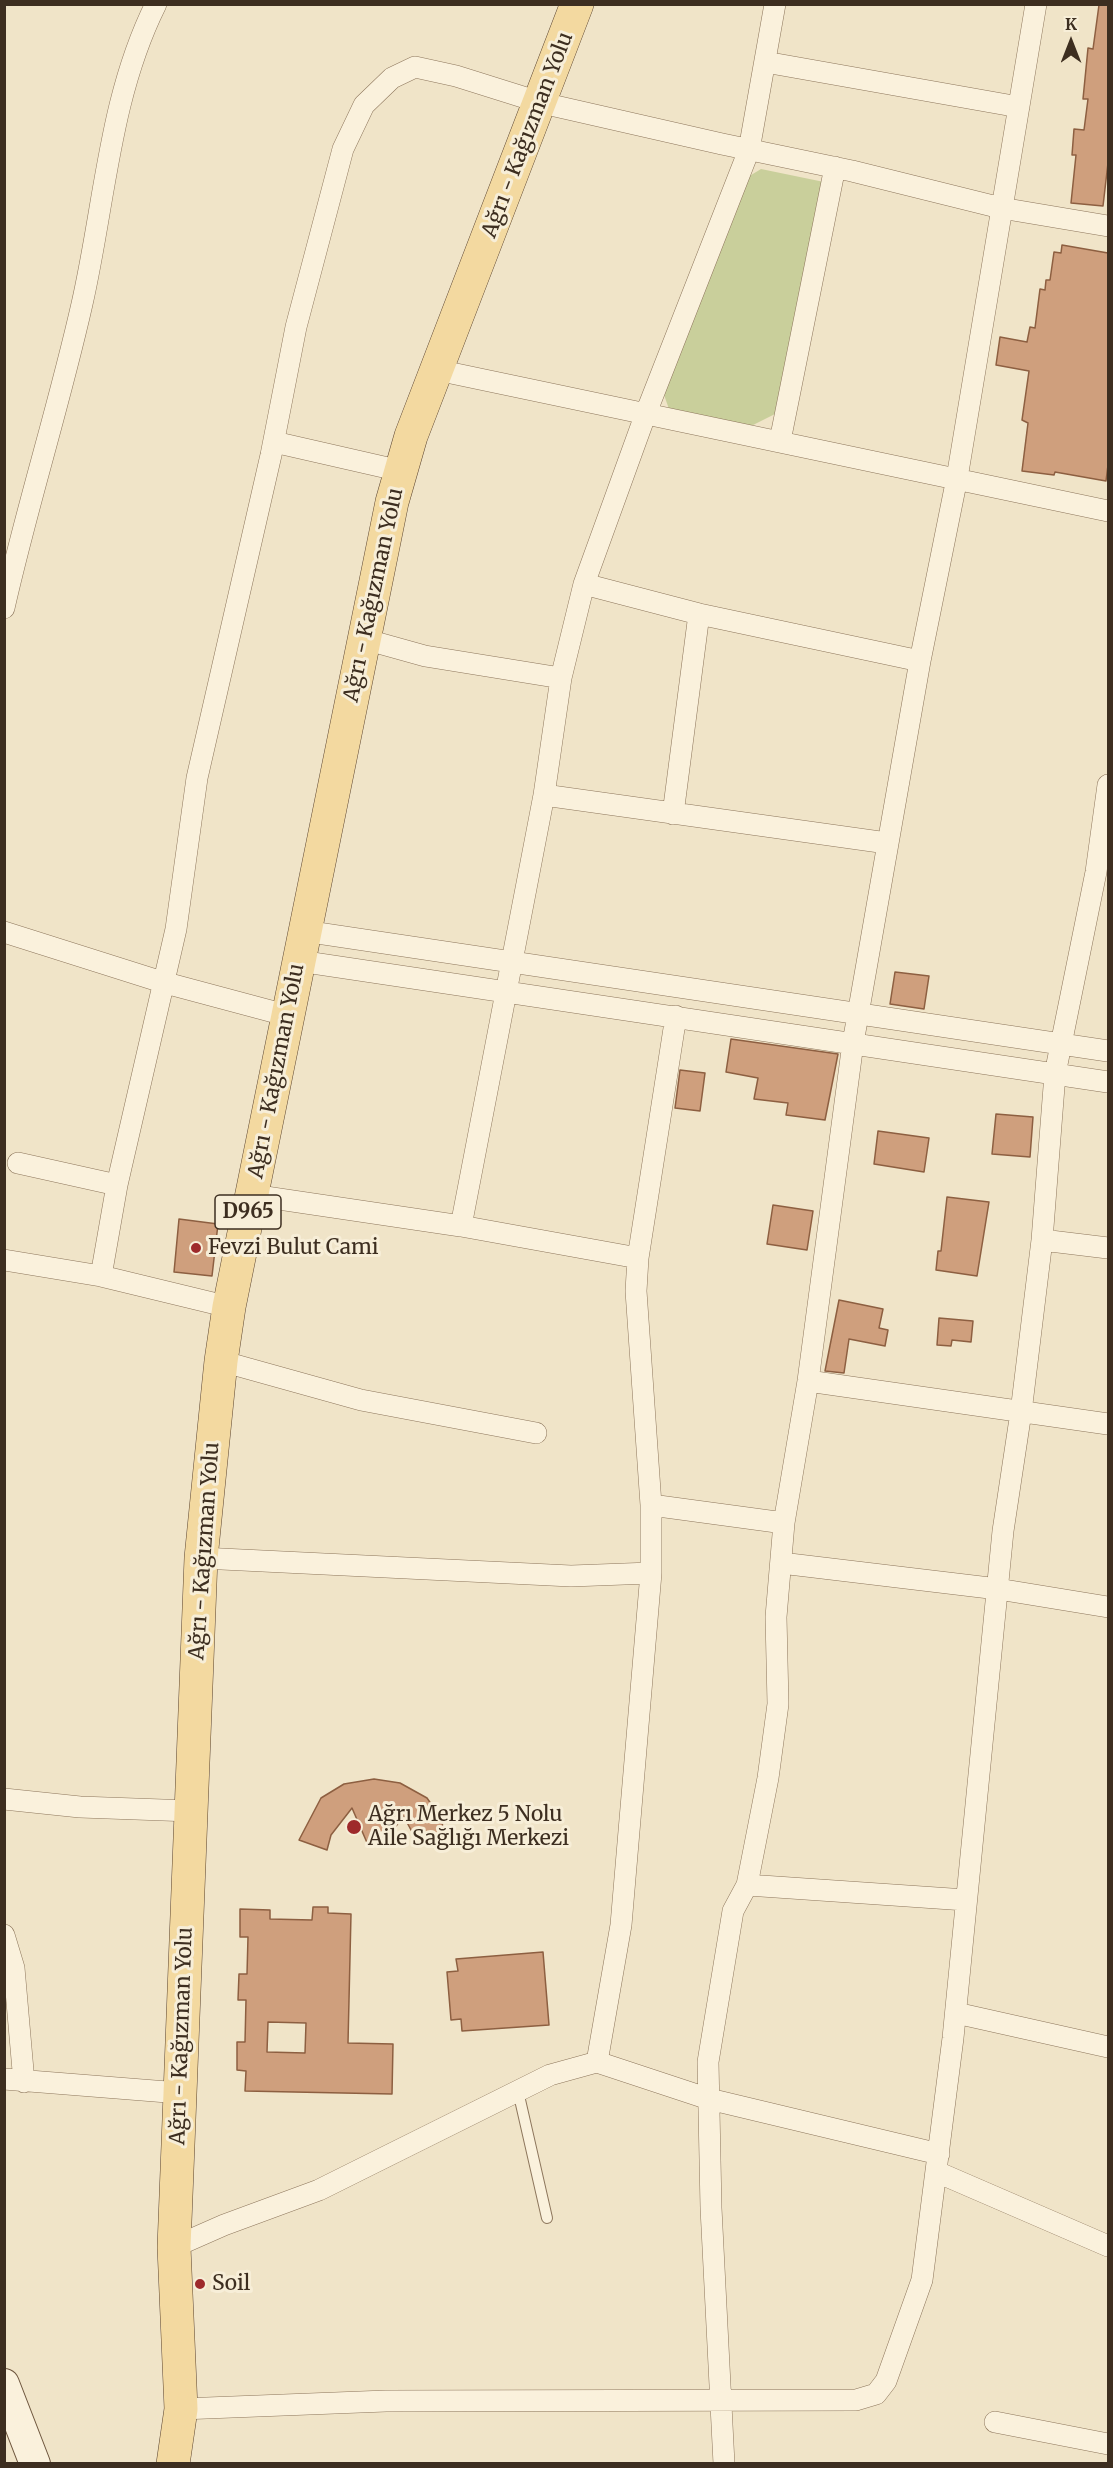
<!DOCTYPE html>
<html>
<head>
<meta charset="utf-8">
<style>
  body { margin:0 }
  #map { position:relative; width:1113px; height:2468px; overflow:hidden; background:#f0e4c8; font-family:Merriweather,serif }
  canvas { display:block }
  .frame { position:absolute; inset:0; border:6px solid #3d2e20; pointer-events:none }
  .north { position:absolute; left:1041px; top:12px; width:60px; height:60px; -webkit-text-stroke:4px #f7eed8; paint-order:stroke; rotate:0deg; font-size:16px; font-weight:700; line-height:24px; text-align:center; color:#3d2e20 }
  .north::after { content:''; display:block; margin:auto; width:21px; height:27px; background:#3d2e20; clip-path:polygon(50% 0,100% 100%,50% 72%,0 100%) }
</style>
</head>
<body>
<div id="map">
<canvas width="1113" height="2468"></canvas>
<div class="frame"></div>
<div class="north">K</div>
</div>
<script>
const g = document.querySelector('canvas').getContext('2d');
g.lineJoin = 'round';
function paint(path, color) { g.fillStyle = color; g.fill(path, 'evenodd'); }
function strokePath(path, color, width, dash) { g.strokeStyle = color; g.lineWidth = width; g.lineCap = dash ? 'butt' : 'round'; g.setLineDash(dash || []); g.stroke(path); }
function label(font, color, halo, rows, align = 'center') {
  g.font = font + ' Merriweather,serif'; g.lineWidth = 6; g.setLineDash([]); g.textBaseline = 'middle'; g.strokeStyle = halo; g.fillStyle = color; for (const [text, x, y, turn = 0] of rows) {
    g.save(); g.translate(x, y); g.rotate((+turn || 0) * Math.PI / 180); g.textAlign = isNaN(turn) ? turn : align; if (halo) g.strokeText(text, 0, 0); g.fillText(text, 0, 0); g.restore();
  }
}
paint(new Path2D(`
  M761 169 824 182 775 414 751 426 669 409 663 392 743 180Z`), '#c9cf9b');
const building = new Path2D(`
  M1099 5H1108V163L1103 206 1071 203 1076 155H1072L1074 129 1084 130 1088 99H1083L1088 48 1093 49Z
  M1062 245 1108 253V465L1106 481 1055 472 1054 475 1022 471 1028 423 1022 420 1029 371 996 365 1000 337 1027 342 1030 327 1035 328 1040 289 1045 290 1046 280H1050L1054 252 1061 253Z
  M895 972 929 976 924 1009 890 1004Z
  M731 1039 838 1054 825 1120 786 1115 788 1103 754 1099 758 1078 726 1072Z
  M680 1070 705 1073 700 1111 675 1108Z
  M996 1114 1033 1117 1030 1157 992 1154Z
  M878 1131 929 1138 924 1172 874 1164Z
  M947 1197 989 1202 977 1276 936 1270 938 1251H941Z
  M773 1205 813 1211 807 1250 767 1244Z
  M179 1219 218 1224 212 1276 174 1272Z
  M839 1300 883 1309 879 1328 888 1330 885 1346 849 1339 844 1373 825 1371Z
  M939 1318 973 1321 971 1342 952 1340 951 1346 937 1345Z
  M374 1779 400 1783 427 1798 440 1817 447 1839 419 1845 403 1815 385 1844 368 1845 352 1808 331 1835 327 1850 299 1840 321 1798 344 1784Z
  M313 1907H328V1913L351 1914 348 2043 393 2044 392 2094 245 2091 246 2071 237 2070V2042H245L246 2000H238L239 1974H247L248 1937H240V1909L270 1910V1919L312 1920ZM268 2022 306 2023 305 2053 267 2052Z
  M543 1952 549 2025 462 2031 461 2019 451 2020 447 1972 458 1971 456 1959Z`);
paint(building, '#cf9f7d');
strokePath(building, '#8d5f41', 1.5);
const lane = new Path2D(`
  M518 2091 547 2218`);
const street = new Path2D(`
  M765 62 1019 107
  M437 370 1108 511
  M780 441 835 167
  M274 442 401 471
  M584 584 699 614 920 661
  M4 608C27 506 59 406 82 304 105 203 109 98 156 4
  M364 639 425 656 561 678
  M544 795 887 843
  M673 814 699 614
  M304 931 1108 1051
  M4 932 162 982 289 1016
  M299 961 1108 1082
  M18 1163 117 1185
  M252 1195 461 1226 638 1258
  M461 1226 544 795 561 678 584 584 646 413 749 150 775 4
  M1042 1240 1108 1248
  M4 1260 101 1276 229 1307
  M101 1276 117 1185 176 929 197 778 271 455 296 327 343 149 364 105 392 78 415 67 456 76 542 103 722 144 852 171 1001 208 1108 226
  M221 1361 361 1400 536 1433
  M808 1381 1108 1424
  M651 1505 784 1523
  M201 1558 571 1576 651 1573
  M781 1563 998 1589 1108 1607
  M4 1799 80 1807 191 1811
  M747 1885 966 1900
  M4 1935 14 1968 24 2082
  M956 2013 1108 2047
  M597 2062 709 2099 939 2154
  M4 2079 180 2093
  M937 2172 1108 2246
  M174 2247 224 2225 319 2190 550 2075 597 2062 621 1925 651 1573V1505L636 1291 638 1258 676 1016
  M181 2409 386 2401 856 2400 876 2394 886 2381 922 2280 953 2038 1003 1531 1021 1412 1042 1240 1055 1074 1096 872 1108 785
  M995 2422 1108 2444
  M724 2464 711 2208 708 2062 733 1911 747 1885 768 1778 778 1704 776 1617 784 1523 808 1381 853 1043 920 661 957 478 1036 4`);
const secondary = new Path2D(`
  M4 2384 35 2464`);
const primary = new Path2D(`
  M173 2464 181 2409 174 2247 201 1558 221 1361 229 1307 392 502 411 436 577 4`);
strokePath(lane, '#8d765c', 12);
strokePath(street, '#8d765c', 22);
strokePath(secondary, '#6f573f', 32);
strokePath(primary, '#5b4430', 34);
strokePath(lane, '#faf1dc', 10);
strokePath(street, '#faf1dc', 21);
strokePath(secondary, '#faf1dc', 30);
strokePath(primary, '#f3d9a0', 33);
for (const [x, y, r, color] of [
  [196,1248,6,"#9e2a2b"],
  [354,1827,8,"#9e2a2b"],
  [200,2284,6,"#9e2a2b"]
]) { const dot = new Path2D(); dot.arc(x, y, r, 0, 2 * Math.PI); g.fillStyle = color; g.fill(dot); strokePath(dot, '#f7eed8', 2); }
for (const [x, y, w] of [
  [248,1212,66]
]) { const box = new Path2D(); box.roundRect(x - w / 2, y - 17, w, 34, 4.5); g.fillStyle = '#f7eed8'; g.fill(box); strokePath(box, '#3d2e20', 1.5); }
label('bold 20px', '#3d2e20', null, [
  ["D965",248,1212]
]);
label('21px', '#3d2e20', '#f7eed8', [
  ["Ağrı - Kağızman Yolu",528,135,-69],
  ["Ağrı - Kağızman Yolu",374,595,-78],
  ["Ağrı - Kağızman Yolu",277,1071,-79],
  ["Ağrı - Kağızman Yolu",205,1551,-86],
  ["Ağrı - Kağızman Yolu",182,2036,-88]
]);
label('21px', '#3d2e20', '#f7eed8', [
  ["Fevzi Bulut Cami",208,1248],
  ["Ağrı Merkez 5 Nolu",368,1815],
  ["Aile Sağlığı Merkezi",368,1839],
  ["Soil",212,2284]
], 'left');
</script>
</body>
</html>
